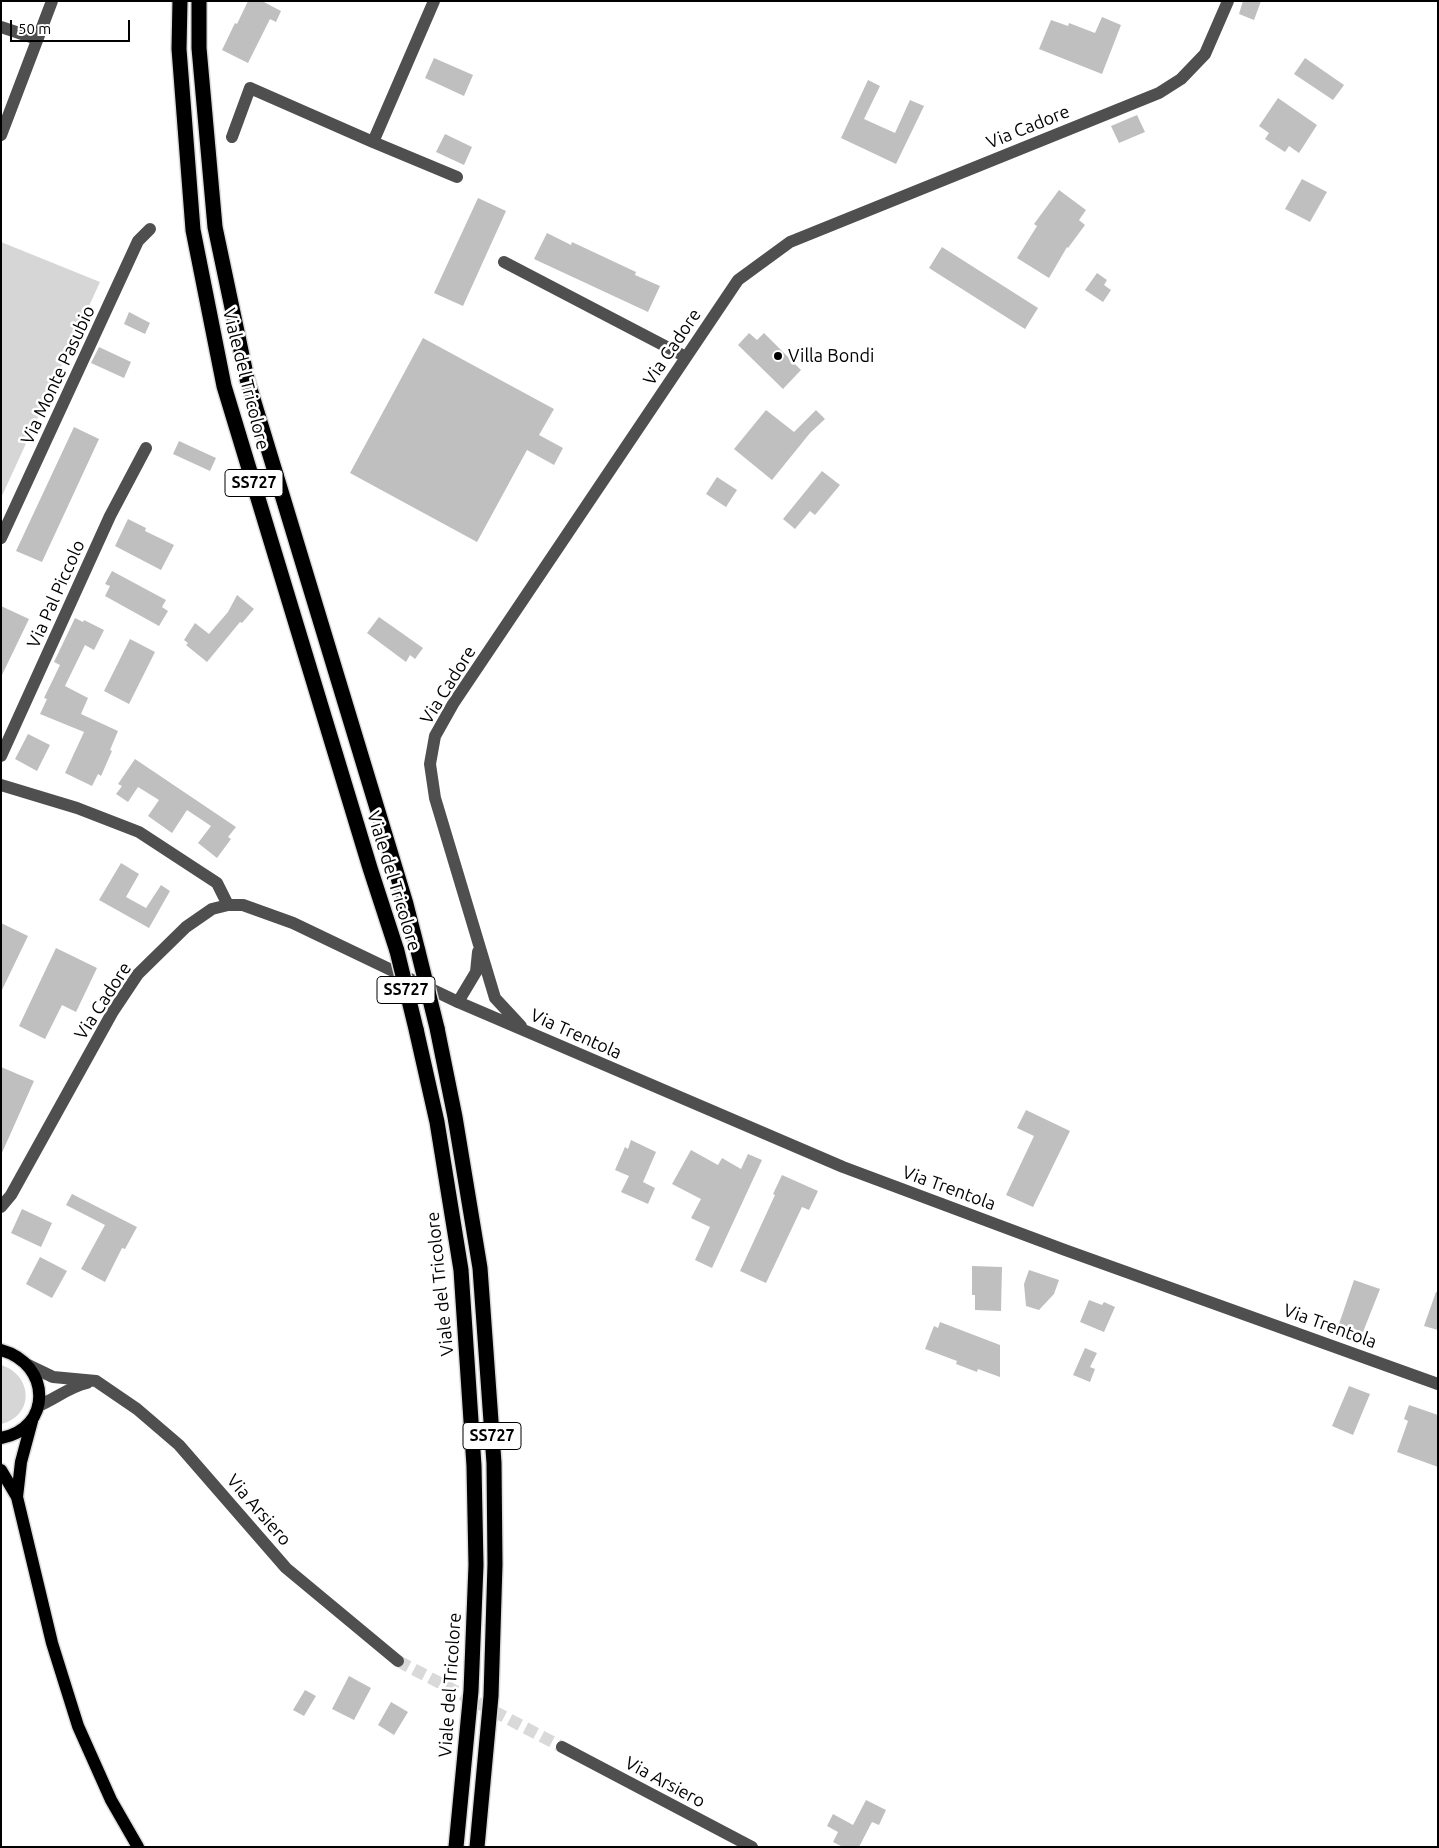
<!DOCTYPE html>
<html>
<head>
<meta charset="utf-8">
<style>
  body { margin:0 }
  #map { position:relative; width:1439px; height:1848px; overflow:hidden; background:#fff; font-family:Ubuntu,sans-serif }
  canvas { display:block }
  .frame { position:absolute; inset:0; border:2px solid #000; pointer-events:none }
  .scale { position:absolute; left:10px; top:20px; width:120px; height:22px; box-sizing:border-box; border:2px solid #000; border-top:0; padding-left:6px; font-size:15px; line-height:18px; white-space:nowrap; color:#000; -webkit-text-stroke:4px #fff; paint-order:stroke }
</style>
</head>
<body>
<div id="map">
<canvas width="1439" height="1848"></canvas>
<div class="frame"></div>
<div class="scale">50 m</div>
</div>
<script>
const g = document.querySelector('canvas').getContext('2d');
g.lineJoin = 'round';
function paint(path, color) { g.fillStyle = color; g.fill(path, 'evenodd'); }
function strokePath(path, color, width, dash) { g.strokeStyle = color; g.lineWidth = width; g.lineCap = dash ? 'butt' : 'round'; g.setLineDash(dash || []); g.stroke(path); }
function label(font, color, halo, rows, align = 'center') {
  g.font = font + ' Ubuntu,sans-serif'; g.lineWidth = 5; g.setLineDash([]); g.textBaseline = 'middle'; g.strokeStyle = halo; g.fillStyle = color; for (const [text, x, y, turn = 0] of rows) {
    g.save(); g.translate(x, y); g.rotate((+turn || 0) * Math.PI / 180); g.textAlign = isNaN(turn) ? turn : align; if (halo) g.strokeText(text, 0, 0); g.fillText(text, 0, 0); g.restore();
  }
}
paint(new Path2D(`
  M1 242 100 282 1 498Z
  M1 1365C33 1375 35 1416 1 1424Z`), '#d6d6d6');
paint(new Path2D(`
  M248 1H262L281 11 276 22 270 19 248 63 222 50 235 23 237 24Z
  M1243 1H1261L1254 20 1239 14Z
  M1102 17 1121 25 1102 74 1039 49 1051 20 1068 26 1069 23 1095 33Z
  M434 58 473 75 464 96 425 78Z
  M1305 58 1344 85 1333 100 1294 74Z
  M868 80 880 86 864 119 895 133 910 100 924 106 896 164 841 138Z
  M1278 98 1317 125 1299 153 1289 146 1285 152 1265 139 1269 133 1259 126Z
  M1137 115 1145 132 1119 143 1111 126Z
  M445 134 472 147 464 165 436 152Z
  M1302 179 1327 192 1310 222 1285 209Z
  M1059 190 1086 210 1079 220 1085 225 1068 248 1067 247 1049 278 1017 258 1037 226 1034 224Z
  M478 198 506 211 463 306 434 293Z
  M547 233 571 245 572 242 636 272 635 275 660 286 648 312 534 259Z
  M942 247 1038 308 1025 329 929 268Z
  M1097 273 1107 280 1104 285 1111 290 1103 302 1085 290Z
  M129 312 150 323 145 334 124 324Z
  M749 333 757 340 764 333 801 370 783 389 738 345Z
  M423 338 554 409 539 435 563 448 554 465 527 450 477 542 350 473Z
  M99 347 131 362 124 378 91 363Z
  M766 410 794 432 816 410 825 419 810 433 772 480 734 449Z
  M74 427 99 439 42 562 16 551Z
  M179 441 216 458 210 471 173 454Z
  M822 471 840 485 815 515 810 511 795 529 783 519Z
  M717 477 737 490 726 507 706 494Z
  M128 519 146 528 145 531 174 545 161 570 115 546Z
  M112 571 166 600 162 607 168 611 159 626 105 596 110 586 105 584Z
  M237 595 254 609 242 623 240 622 207 662 186 645 188 643 184 640 195 623 209 634 228 612Z
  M1 606 29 619 1 677Z
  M379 617 423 648 415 659 410 655 406 662 367 633Z
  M75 618 83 622 84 620 104 630 94 650 85 645 65 686 88 698 81 714 118 731 110 750 112 751 101 776 98 774 92 786 65 773 84 732 40 714 47 699 44 698 60 665 54 662Z
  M130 639 155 652 129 704 104 691Z
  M28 734 50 745 37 771 15 759Z
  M135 759 236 827 228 837 231 839 217 858 198 843 211 826 187 810 172 833 148 816 159 800 138 787 128 802 116 794 122 786 118 784Z
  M121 863 139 874 126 897 146 908 161 885 170 891 149 928 99 900Z
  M1 923 28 936 1 992Z
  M56 948 97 968 76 1012 62 1005 45 1039 19 1026Z
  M1 1067 34 1081 1 1155Z
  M1026 1110 1070 1131 1033 1207 1006 1195 1034 1136 1017 1128Z
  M631 1140 656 1152 643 1182 655 1188 648 1204 621 1192 629 1176 615 1170 625 1147 628 1149Z
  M691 1150 718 1165 722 1158 741 1169 748 1154 762 1160 712 1268 695 1260 710 1227 691 1218 701 1199 672 1184Z
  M782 1175 818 1191 809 1210 802 1207 766 1283 740 1271 775 1195 773 1194Z
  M72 1194 137 1227 125 1249 122 1248 105 1282 81 1269 105 1225 66 1205Z
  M22 1209 52 1223 41 1247 11 1233Z
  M40 1257 67 1271 52 1298 26 1284Z
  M972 1266 1002 1267 1001 1311 975 1310V1295H972Z
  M1029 1270 1059 1280 1054 1294 1039 1310 1026 1306 1024 1284Z
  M1354 1280 1380 1289 1363 1332 1339 1324Z
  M1436 1292H1438V1330L1424 1326Z
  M1089 1300 1102 1305 1104 1302 1115 1307 1104 1332 1080 1322Z
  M940 1322 1000 1345V1377L978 1369 977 1372 956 1364 957 1361 925 1349 934 1326 938 1328Z
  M1085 1348 1097 1353 1090 1367 1095 1369 1090 1382 1073 1375Z
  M1349 1386 1370 1394 1353 1435 1332 1426Z
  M1409 1405 1438 1415V1467L1397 1452 1408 1421 1404 1419Z
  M349 1676 371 1688 354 1720 332 1709Z
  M305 1690 316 1696 304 1716 293 1710Z
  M391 1702 408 1712 394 1735 378 1725Z
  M866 1800 886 1810 879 1825 872 1822 859 1847H843L833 1842 838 1832 827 1826 833 1814 853 1825Z`), '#bfbfbf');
strokePath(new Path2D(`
  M398 1661 562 1747`), '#d9d9d9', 12, [12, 6]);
const major = new Path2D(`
  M1 1350C52 1364 52 1429 1 1438
  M1 1470 17 1497 52 1643 78 1726 111 1800 138 1847
  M17 1497 21 1462 32 1421`);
const highway = new Path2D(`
  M180 1 179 49 193 230 224 386 370 868 397 951
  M199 1V48L215 227 247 379 406 904 418 951
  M437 1028 455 1117 480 1268 494 1463 495 1564 491 1696 477 1847
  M416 1029 437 1122 461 1270 474 1466 476 1565 471 1691 456 1847`);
strokePath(major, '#dbdbdb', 15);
strokePath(highway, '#dbdbdb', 18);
strokePath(new Path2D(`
  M434 1 373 142 457 177
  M1 27 37 39
  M1 135 52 1
  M232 137 250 88 373 142
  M504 262 686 357
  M1 538 138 241 150 229
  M1 756 110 516 146 448
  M1 785 77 808 139 832 217 883 228 905
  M458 1002 476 972 478 952
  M521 1026 495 998 435 798 430 764 435 736 453 704 738 280 790 242 1159 93 1181 79 1205 54 1228 1
  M1 1207 11 1195 112 1013 138 974 186 927 212 909 228 905H243L293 923 458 1002 843 1167 1065 1250 1438 1384
  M28 1365 53 1377 96 1381 137 1409 179 1445 286 1568 398 1661
  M38 1406C55 1399 69 1387 87 1383
  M562 1747 752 1847`), '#4f4f4f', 12);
strokePath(major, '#000', 12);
strokePath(highway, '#000', 15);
const highwayBridge = new Path2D(`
  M397 951 416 1029
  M418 951 437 1028`);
strokePath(highwayBridge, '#dbdbdb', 18, []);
strokePath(highwayBridge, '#000', 15);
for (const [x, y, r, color] of [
  [778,356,5,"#000"]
]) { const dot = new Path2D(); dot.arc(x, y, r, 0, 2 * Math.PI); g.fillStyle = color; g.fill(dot); strokePath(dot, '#fff', 2); }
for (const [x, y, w] of [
  [254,483,58],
  [406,990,58],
  [492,1436,58]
]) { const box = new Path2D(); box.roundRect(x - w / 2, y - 13.5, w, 27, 4); g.fillStyle = '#fff'; g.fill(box); strokePath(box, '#000', 1); }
label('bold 16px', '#000', null, [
  ["SS727",254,483],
  ["SS727",406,990],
  ["SS727",492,1436]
]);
label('18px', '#000', '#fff', [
  ["Via Cadore",1028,127,-22],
  ["Via Cadore",672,347,-56],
  ["Via Monte Pasubio",58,375,-65],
  ["Viale del Tricolore",246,379,76],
  ["Via Pal Piccolo",56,594,-66],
  ["Via Cadore",448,685,-58],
  ["Viale del Tricolore",394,881,73],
  ["Via Cadore",103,1001,-57],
  ["Via Trentola",576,1034,24],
  ["Via Trentola",949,1188,20],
  ["Viale del Tricolore",440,1284,-96],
  ["Via Trentola",1330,1326,20],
  ["Via Arsiero",259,1510,49],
  ["Viale del Tricolore",450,1685,-86],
  ["Via Arsiero",665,1782,28]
]);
label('18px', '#000', '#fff', [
  ["Villa Bondi",788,356]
], 'left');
</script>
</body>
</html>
